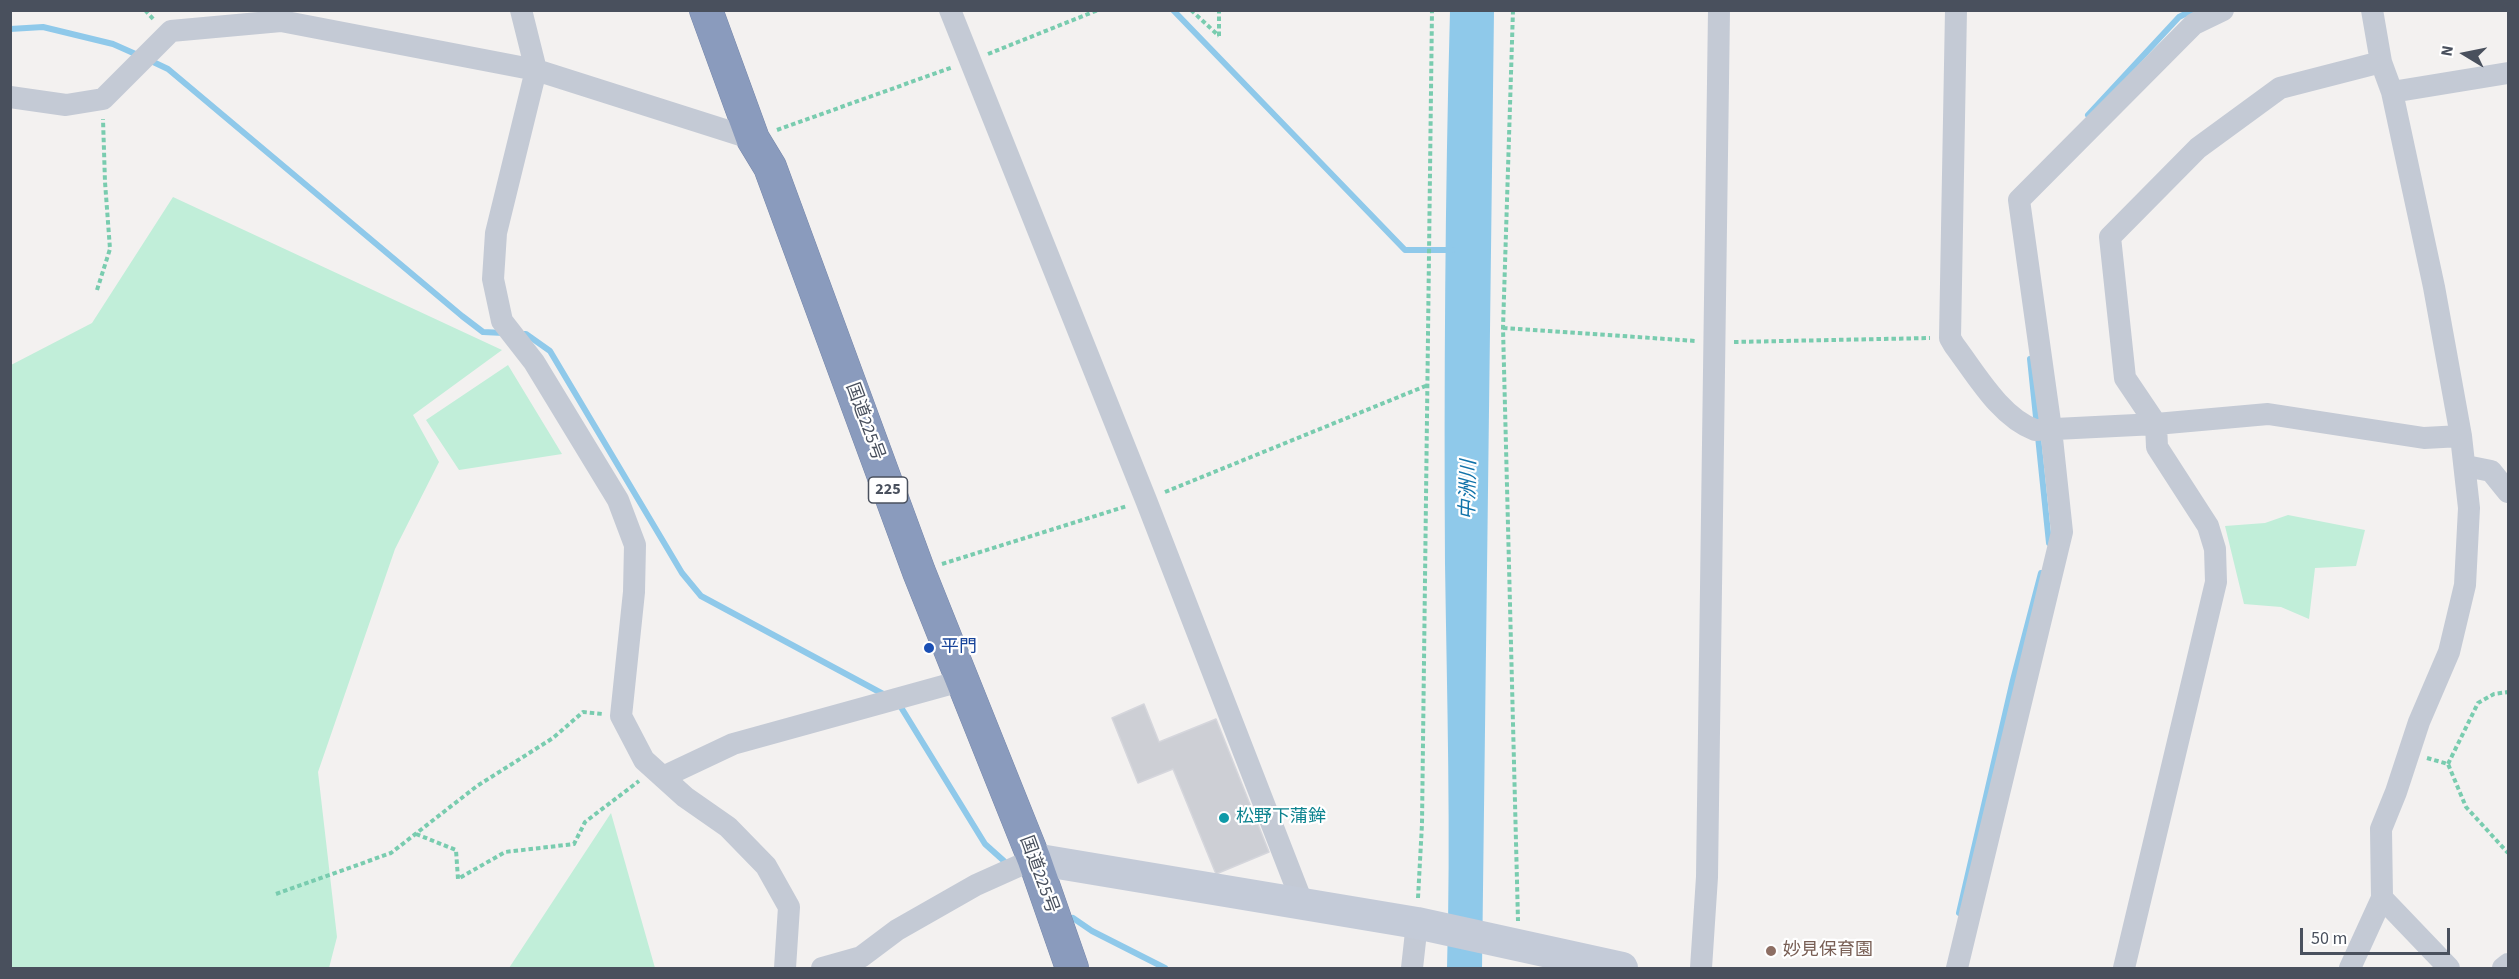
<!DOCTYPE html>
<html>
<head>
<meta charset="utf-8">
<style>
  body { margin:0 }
  #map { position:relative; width:2519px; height:979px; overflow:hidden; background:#f3f1f0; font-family:"Source Sans 3",sans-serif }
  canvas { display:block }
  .frame { position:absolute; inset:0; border:12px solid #49505d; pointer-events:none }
  .north { position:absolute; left:2435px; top:24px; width:60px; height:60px; -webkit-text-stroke:4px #fff; paint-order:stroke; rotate:280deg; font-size:16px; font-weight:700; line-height:24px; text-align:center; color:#49505d }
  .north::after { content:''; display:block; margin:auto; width:21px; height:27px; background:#49505d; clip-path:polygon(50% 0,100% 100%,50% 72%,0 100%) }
  .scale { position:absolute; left:2300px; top:928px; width:150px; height:27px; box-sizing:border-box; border:3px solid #49505d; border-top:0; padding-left:8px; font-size:18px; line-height:21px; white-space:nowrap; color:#49505d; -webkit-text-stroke:4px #fff; paint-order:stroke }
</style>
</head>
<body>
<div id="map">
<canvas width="2519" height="979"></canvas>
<div class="frame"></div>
<div class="north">N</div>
<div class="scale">50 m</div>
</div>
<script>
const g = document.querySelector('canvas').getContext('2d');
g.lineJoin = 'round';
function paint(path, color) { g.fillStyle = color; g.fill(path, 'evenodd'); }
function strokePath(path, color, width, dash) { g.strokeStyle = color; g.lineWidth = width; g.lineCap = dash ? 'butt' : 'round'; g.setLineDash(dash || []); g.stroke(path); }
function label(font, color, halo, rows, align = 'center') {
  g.font = font + ' "Source Sans 3","Noto Sans JP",sans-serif'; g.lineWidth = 4.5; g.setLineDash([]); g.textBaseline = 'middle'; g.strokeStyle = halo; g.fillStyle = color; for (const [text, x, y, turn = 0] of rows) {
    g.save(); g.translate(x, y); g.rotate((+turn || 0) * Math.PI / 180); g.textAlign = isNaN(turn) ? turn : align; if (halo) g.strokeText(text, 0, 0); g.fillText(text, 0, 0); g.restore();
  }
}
paint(new Path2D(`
  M173 197 502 350 413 415 439 462 395 549 318 772 337 937 329 968H11V365L92 323Z
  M508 365 562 454 459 470 426 420Z
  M2288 515 2365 530 2356 566 2315 568 2309 619 2281 607 2244 604 2225 526 2265 523Z
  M611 813 655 968H509Z`), '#c1eed9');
paint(new Path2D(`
  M1450 11H1494L1482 968H1447C1451 834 1447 699 1445 564 1444 380 1445 195 1450 11Z`), '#8fc9ea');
strokePath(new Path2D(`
  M1173 10 1405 250H1452
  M10 29 43 27 113 44 140 56
  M149 60 168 69 462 316 483 332 504 333
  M2088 115 2179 17 2193 10
  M520 334H526L550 351 682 573 701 596 885 695
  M2030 359 2049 543
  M899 704 985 844 1004 861
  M1959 913 2013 680 2041 573
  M1073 918 1092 931 1165 968`), '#8fc9ea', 6);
const building = new Path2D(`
  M1144 704 1159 742 1216 719 1269 852 1216 874 1173 769 1138 783 1112 718Z`);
paint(building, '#cdcfd5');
strokePath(building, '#d5d6dc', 1.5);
const highway = new Path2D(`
  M706 10 753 139 770 167 919 572 1034 859 1072 968`);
strokePath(highway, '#7586a9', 34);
strokePath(new Path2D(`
  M145 10 155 21
  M1191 10 1219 36
  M1513 10 1503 328 1518 921
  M1219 36V10
  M988 54 1098 10
  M777 130 953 67
  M97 290 110 249 105 182 103 119
  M1503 328 1696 341
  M1734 342 1930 338
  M1165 492 1428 385
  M942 564 1127 506
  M2427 758 2448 764 2466 807 2508 853
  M2448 764 2478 703 2494 694 2508 692
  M416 834 456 850 458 879 505 852 574 844 585 822 639 781
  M276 894 391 853 477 786 553 738 583 712 603 714
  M1418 898 1422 824 1432 10`), '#79ccaf', 4, [4.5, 3]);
strokePath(new Path2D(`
  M521 10 536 70 496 233 493 279 502 321 534 362 618 500 635 545 634 592 621 716 644 760 685 797 728 827 766 866 789 907 785 968
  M950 10 1146 500 1302 902
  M1956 10 1950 338 1954 345C1976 374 2000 417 2035 430L2156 424 2157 447 2208 526 2215 549 2216 582 2124 968
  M2381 62 2280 88 2198 148 2110 237 2125 378 2156 424 2268 414 2424 438 2461 436
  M2392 92 2508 73
  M10 97 66 105 103 99 171 31 281 21 536 70 753 139
  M2466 466 2491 471 2508 492
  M663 777 733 744 961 681
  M2382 898 2449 968
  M822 968 861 957 897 930 976 885 1034 859
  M1412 968 1417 923
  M1701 968 1707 877 1719 10
  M1957 968 2062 532 2051 429 2019 200 2194 24 2223 10
  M2350 968 2382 898 2381 829 2396 792 2419 722 2449 652 2465 585 2469 508 2461 436 2434 287 2392 92 2381 62 2372 10
  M2503 968 2508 964`), '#c4cad5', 22);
strokePath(new Path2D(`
  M1034 859 1417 923 1622 968`), '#c4cbd8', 32);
strokePath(highway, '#8a9bbd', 33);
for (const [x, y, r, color] of [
  [929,648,6,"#1a4fb4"],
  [1224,818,6,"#0f9aa8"],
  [1771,951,6,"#8d6e63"]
]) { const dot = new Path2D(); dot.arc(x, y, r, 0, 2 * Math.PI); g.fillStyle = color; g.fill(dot); strokePath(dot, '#fff', 2); }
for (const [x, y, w] of [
  [888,490,39]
]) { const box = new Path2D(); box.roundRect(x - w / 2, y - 13, w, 26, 4.5); g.fillStyle = '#fff'; g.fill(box); strokePath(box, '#49505d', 1.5); }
label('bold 16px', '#49505d', null, [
  ["225",888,490]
]);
label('18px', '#49505d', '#fff', [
  ["国道225号",864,422,70],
  ["国道225号",1038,875,70]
]);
label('18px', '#164399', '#fff', [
  ["平門",941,648]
], 'left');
label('18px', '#0d838f', '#fff', [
  ["松野下蒲鉾",1236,818]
], 'left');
label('18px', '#785e54', '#fff', [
  ["妙見保育園",1783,951]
], 'left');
label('italic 20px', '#1072a9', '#fff', [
  ["中洲川",1470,490,-89]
]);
</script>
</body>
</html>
